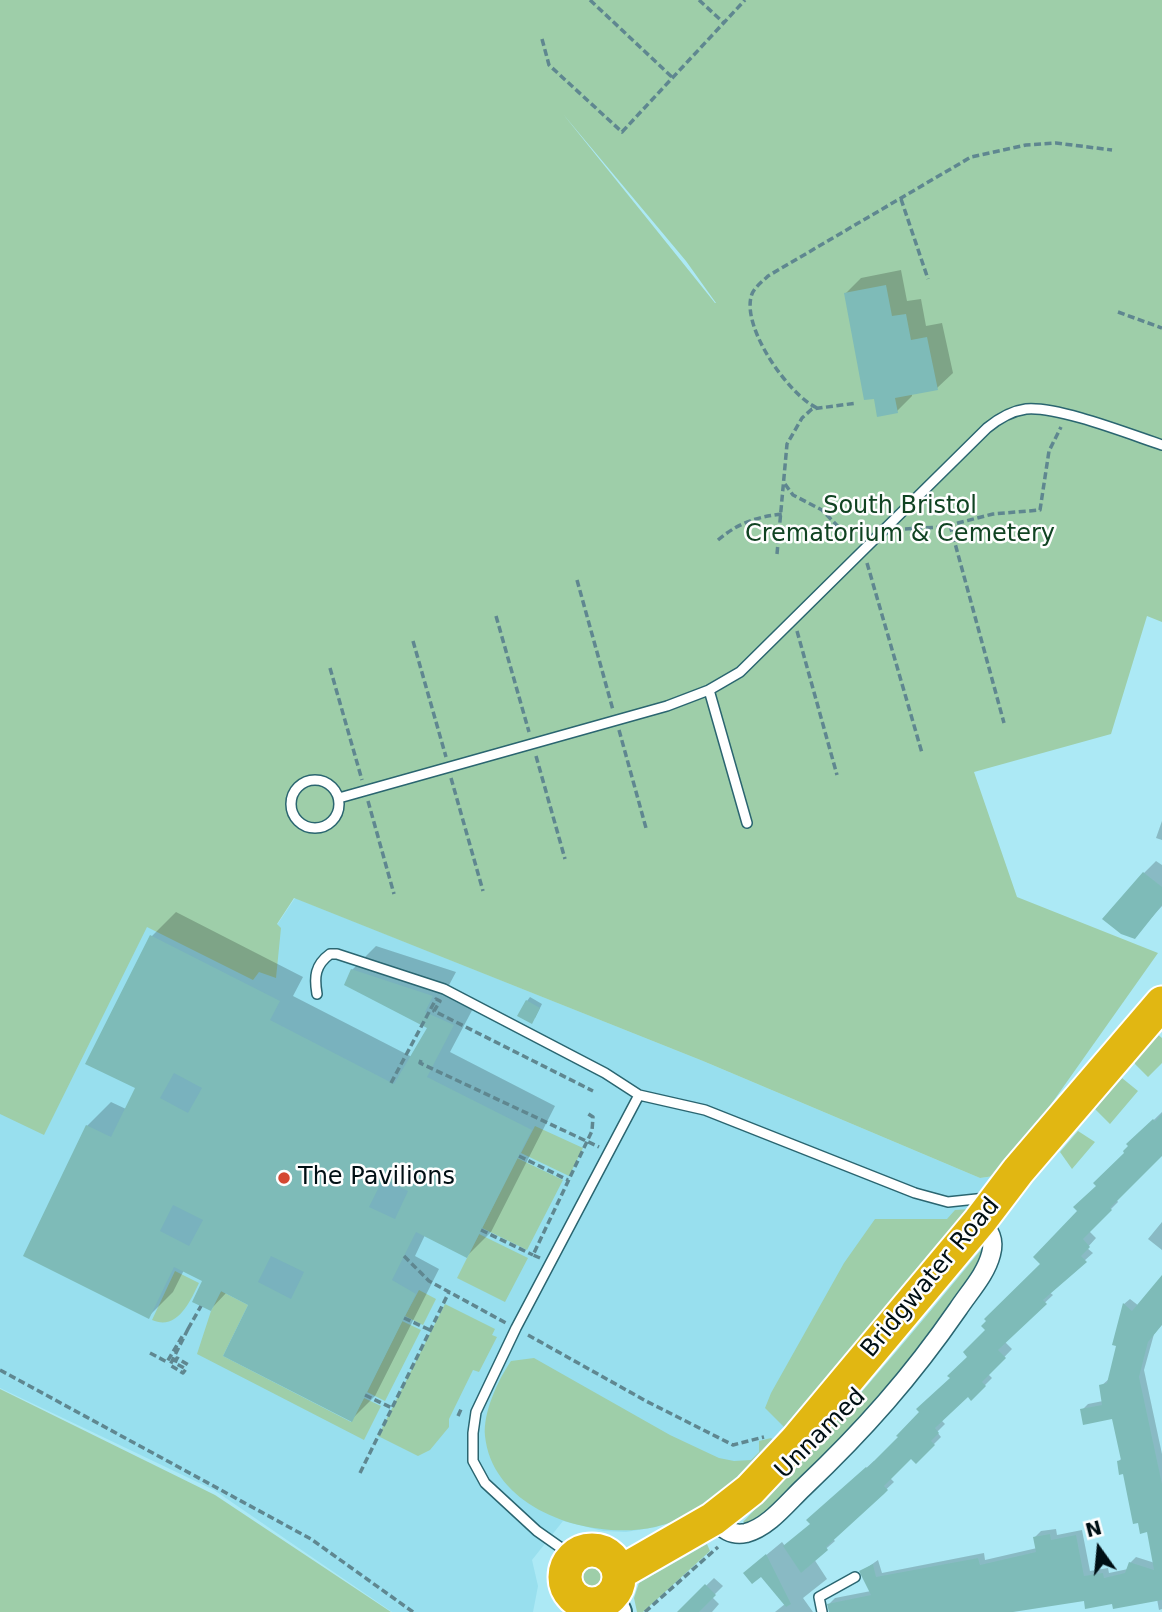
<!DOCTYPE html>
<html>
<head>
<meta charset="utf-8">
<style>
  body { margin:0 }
  #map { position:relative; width:1162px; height:1612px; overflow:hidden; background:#ace9f5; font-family:"DejaVu Sans",sans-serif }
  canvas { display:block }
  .north { position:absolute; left:1064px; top:1514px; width:70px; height:70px; -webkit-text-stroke:5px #fefefe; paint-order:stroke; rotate:345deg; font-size:19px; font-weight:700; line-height:28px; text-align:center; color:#000f14 }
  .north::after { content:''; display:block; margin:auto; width:24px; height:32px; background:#000f14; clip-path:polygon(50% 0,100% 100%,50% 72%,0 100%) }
</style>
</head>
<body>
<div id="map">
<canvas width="1162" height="1612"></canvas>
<div class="north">N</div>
</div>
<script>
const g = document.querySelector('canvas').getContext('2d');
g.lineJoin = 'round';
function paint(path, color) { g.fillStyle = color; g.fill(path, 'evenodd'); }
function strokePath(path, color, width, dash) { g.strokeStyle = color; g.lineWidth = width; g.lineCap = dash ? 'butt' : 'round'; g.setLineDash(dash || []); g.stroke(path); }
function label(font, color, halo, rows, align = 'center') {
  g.font = font + ' "DejaVu Sans",sans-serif'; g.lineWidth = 5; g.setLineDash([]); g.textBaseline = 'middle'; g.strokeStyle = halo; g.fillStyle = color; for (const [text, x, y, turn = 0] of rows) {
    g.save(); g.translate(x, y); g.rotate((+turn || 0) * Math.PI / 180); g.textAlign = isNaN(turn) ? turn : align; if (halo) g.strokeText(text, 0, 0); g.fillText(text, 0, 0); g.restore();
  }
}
paint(new Path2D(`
  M73 856 191 926 256 956 295 898 703 1061 980 1178 1001 1175 779 1432 783 1437 677 1520 656 1527 626 1532 603 1531 563 1521 532 1560 538 1586 533 1612H392L214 1490 0 1388V868Z`), '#98dfee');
paint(new Path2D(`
  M0 0H1162V622L1147 616 1111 734 974 772 1017 897 1158 953 1001 1175 980 1178 703 1061 294 898 277 924 281 928 276 978 259 972 253 980 147 927 44 1135 0 1114ZM563 114 686 261 716 303H715Z
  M1157 1034 1162 1038V1063L1148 1077 1135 1064V1061Z
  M1122 1078 1138 1091 1110 1124 1095 1109Z
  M535 1126 583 1148 569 1176 521 1153Z
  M1078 1131 1095 1142 1072 1169 1060 1152Z
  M517 1158 563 1180 527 1250 482 1228Z
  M970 1209 784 1427 765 1408 771 1393 844 1263 875 1219H947L955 1210Z
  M479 1234 528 1258 505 1302 457 1278Z
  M985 1245 987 1254 883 1402 766 1516 748 1525 743 1522C828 1434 907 1340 985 1245Z
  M175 1271 199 1283C190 1302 177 1331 152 1320Z
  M419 1290 436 1299 423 1325 405 1316Z
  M221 1291 248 1305 223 1356 351 1422 364 1398 381 1406 364 1440 197 1354 211 1311Z
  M445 1304 495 1329 492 1335 497 1337 479 1372 473 1370 449 1419V1427L430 1450 418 1456 378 1436Z
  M402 1321 421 1330 385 1401 367 1392Z
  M534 1358 670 1435 704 1451 719 1458 734 1461 751 1460 759 1452V1441L771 1438 777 1443C742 1477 705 1516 655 1527 592 1541 493 1511 485 1436 483 1412 498 1380 511 1361Z
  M0 1389 215 1495 391 1612H0Z
  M707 1544 710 1551 643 1612H637L634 1598 639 1583Z
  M579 1575a14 14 0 1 1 28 0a14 14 0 1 1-28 0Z`), '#9ecea9');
paint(new Path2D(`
  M901 270 907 301 921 299 926 326 942 323 953 373 937 388 912 393V396L897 411 846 293 861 278Z
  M1162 821V840L1156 838Z
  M1156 861 1162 865V906L1134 937 1144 873Z
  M176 912 303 977 293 996 412 1057 429 1027 352 970 376 946 456 972 448 987 477 1001 450 1052 555 1106 491 1232 467 1256 425 1235 415 1256 439 1269 375 1396 351 1420 251 1305 227 1292 211 1309 204 1281 184 1270 173 1292 149 1316 87 1126 111 1102 126 1109 137 1088 152 936Z
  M530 997 542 1004 535 1018 527 1001Z
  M1162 1112V1152L1116 1199 1118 1202 1089 1231 1096 1238 1087 1248 1093 1253 1049 1292 1053 1295 1004 1341 1012 1349 988 1374 992 1378 985 1385 968 1395 941 1420 945 1424 937 1432 941 1437 916 1462 911 1457 890 1478 894 1482 833 1539 835 1541 814 1559 827 1579 803 1598 813 1612H775L785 1604 753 1566 782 1542 785 1546 812 1524 816 1513 874 1461 876 1462 952 1378 987 1330 1042 1264 1098 1185 1126 1153 1131 1146 1129 1144Z
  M1162 1222V1250L1148 1239Z
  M1162 1279V1324L1154 1334 1144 1370 1162 1454V1609L1159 1610 1157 1599 1113 1602 1085 1599 1004 1612H831L829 1604 835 1598 871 1591 861 1572 878 1560 882 1573 984 1553 985 1560 1037 1548 1035 1537 1041 1531 1056 1529 1057 1535 1082 1530 1090 1571 1108 1568 1109 1573 1128 1569 1130 1563 1136 1557 1155 1563 1148 1530 1119 1461 1123 1457 1113 1417 1082 1410 1088 1404 1103 1401 1101 1386 1109 1379 1118 1344 1114 1343 1124 1304 1130 1299 1139 1306Z
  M714 1578 723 1586 712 1597 719 1604 712 1612H679Z`), '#0003');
paint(new Path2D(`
  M886 285 892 316 906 314 911 340 927 337 938 390 895 398 898 413 877 417 874 399 864 400 844 293Z
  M1143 872 1162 887V905L1135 939 1121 934 1102 919Z
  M150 935 280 1001 270 1020 394 1084 427 1028 344 985 351 969 433 996 425 1012 454 1025 427 1077 532 1130 467 1258 416 1232 392 1280 416 1294 352 1422 223 1356 248 1305 221 1291 211 1311 192 1302 202 1281 174 1267 149 1319 23 1256 86 1125 111 1137 135 1088 85 1064ZM174 1073 202 1088 188 1113 160 1098ZM383 1179 408 1191 395 1219 369 1207ZM173 1205 203 1220 189 1246 160 1231ZM271 1256 304 1272 291 1299 258 1282Z
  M526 1000 540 1008 532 1024 517 1016Z
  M1162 1114V1156L1110 1208 1112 1210 1083 1239 1090 1247 1081 1256 1087 1262 1043 1300 1047 1304 998 1350 1006 1358 982 1382 986 1386 971 1401 968 1397 935 1428 939 1433 931 1441 935 1445 916 1464 911 1459 884 1486 888 1490 884 1494 826 1547 828 1550 801 1573 783 1546 810 1524 806 1520 866 1467 867 1468 898 1437 896 1436 919 1412 916 1409 950 1378 947 1376 967 1357 963 1352 985 1330 981 1326 986 1321 984 1319 1040 1264 1033 1257 1077 1211 1073 1207 1096 1186 1093 1183 1124 1153 1123 1151 1128 1146 1126 1144 1153 1119 1155 1121Z
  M1162 1275V1325L1148 1342 1139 1377 1162 1484V1600L1113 1609 1112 1604 1085 1609 1084 1601 1013 1612H829L827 1604 871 1595 859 1571 873 1564 876 1577 978 1558 980 1565 1036 1552 1033 1537 1050 1534 1051 1540 1076 1535 1084 1576 1103 1573 1104 1578 1125 1573 1129 1562 1154 1570 1147 1532 1140 1534 1138 1523 1133 1524 1123 1474 1119 1475 1117 1461 1121 1460 1112 1419 1083 1425 1080 1409 1102 1405 1099 1385 1107 1383 1116 1346 1112 1345 1123 1303 1132 1311Z
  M766 1554 791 1604 786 1607 761 1577 752 1584 743 1573Z
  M705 1584 716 1595 699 1612H677Z`), '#7ebbb8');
const lane = new Path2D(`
  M709 690 747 823
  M291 804a24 24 0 1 1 48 0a24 24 0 1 1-48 0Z
  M339 798 667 706 709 690 740 672 987 428C998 419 1011 411 1026 409 1058 406 1129 434 1162 445
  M317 994C314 977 315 965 330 954H337L444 989 605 1073 639 1095 516 1328 476 1412 473 1433V1461L485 1483 537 1531 574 1557
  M639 1095 705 1110 915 1193 948 1202 986 1198
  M822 1612 819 1597 855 1577`);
const street = new Path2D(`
  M713 1519C723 1529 731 1536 746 1533 769 1527 787 1503 804 1487 864 1430 911 1377 958 1309 970 1291 986 1274 991 1254 995 1240 990 1231 980 1221`);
const secondary = new Path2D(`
  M611 1597 618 1612`);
const highway = new Path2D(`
  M565 1577a27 27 0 1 1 54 0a27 27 0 1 1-54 0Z
  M619 1573 713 1519 750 1490 796 1441 980 1221 1018 1171 1162 1003`);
strokePath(lane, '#2a6570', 12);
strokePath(street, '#2a6570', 21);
strokePath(secondary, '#2a6570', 30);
strokePath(highway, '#fff', 37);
strokePath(new Path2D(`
  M590 0 673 78
  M699 0 724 23
  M542 39 549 65 622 132 745 0
  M901 199 928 279
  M1118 312 1162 328
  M817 408C789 395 743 330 751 297 753 288 762 282 768 276L971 157 1026 145 1056 143 1112 150
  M785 484 793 495 822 510 854 543
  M950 525 1004 723
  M905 529 942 527 993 514 1040 510 1049 451 1061 427
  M718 540C738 523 756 517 782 514
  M777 554 787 444 802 418 812 409 857 403
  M867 563 922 753
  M577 580 613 710
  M496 616 529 732
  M797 631 837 775
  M413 641 446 757
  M330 668 362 780
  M619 730 646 828
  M536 756 565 859
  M451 778 483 891
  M368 801 394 894
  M421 1060 420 1063 599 1147
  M391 1083 436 999 440 1001 434 1011 593 1091
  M519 1156 568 1180
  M481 1230 533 1255
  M404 1256 429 1281 506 1323
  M540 1258 533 1255 592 1131 593 1117 587 1113
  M404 1318 430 1330
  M188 1329 170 1365 183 1373 186 1369 175 1363 177 1358 190 1366
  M188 1329 201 1306
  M528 1335 646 1401 733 1445 764 1437
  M150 1353 167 1362 183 1335
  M0 1370 311 1539 413 1612
  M365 1395 392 1408
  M458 1416 462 1407
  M360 1473 449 1292
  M645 1612 718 1547`), '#5f8790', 3.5, [7, 3.5]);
strokePath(lane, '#fff', 9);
strokePath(street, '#fff', 18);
strokePath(secondary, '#fff', 26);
strokePath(highway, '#e1b712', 33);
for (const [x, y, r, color] of [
  [284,1178,7,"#d44832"]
]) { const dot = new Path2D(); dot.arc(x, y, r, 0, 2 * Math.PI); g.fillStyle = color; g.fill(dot); strokePath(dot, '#fefefe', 2.5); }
label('24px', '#104322', '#fefefe', [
  ["South Bristol",900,507],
  ["Crematorium & Cemetery",900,535]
]);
label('24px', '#000f14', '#fefefe', [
  ["The Pavilions",298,1178]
], 'left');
label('24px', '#000f14', '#fefefe', [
  ["Bridgwater Road",931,1278,-50],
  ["Unnamed",821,1434,-45]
]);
</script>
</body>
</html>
